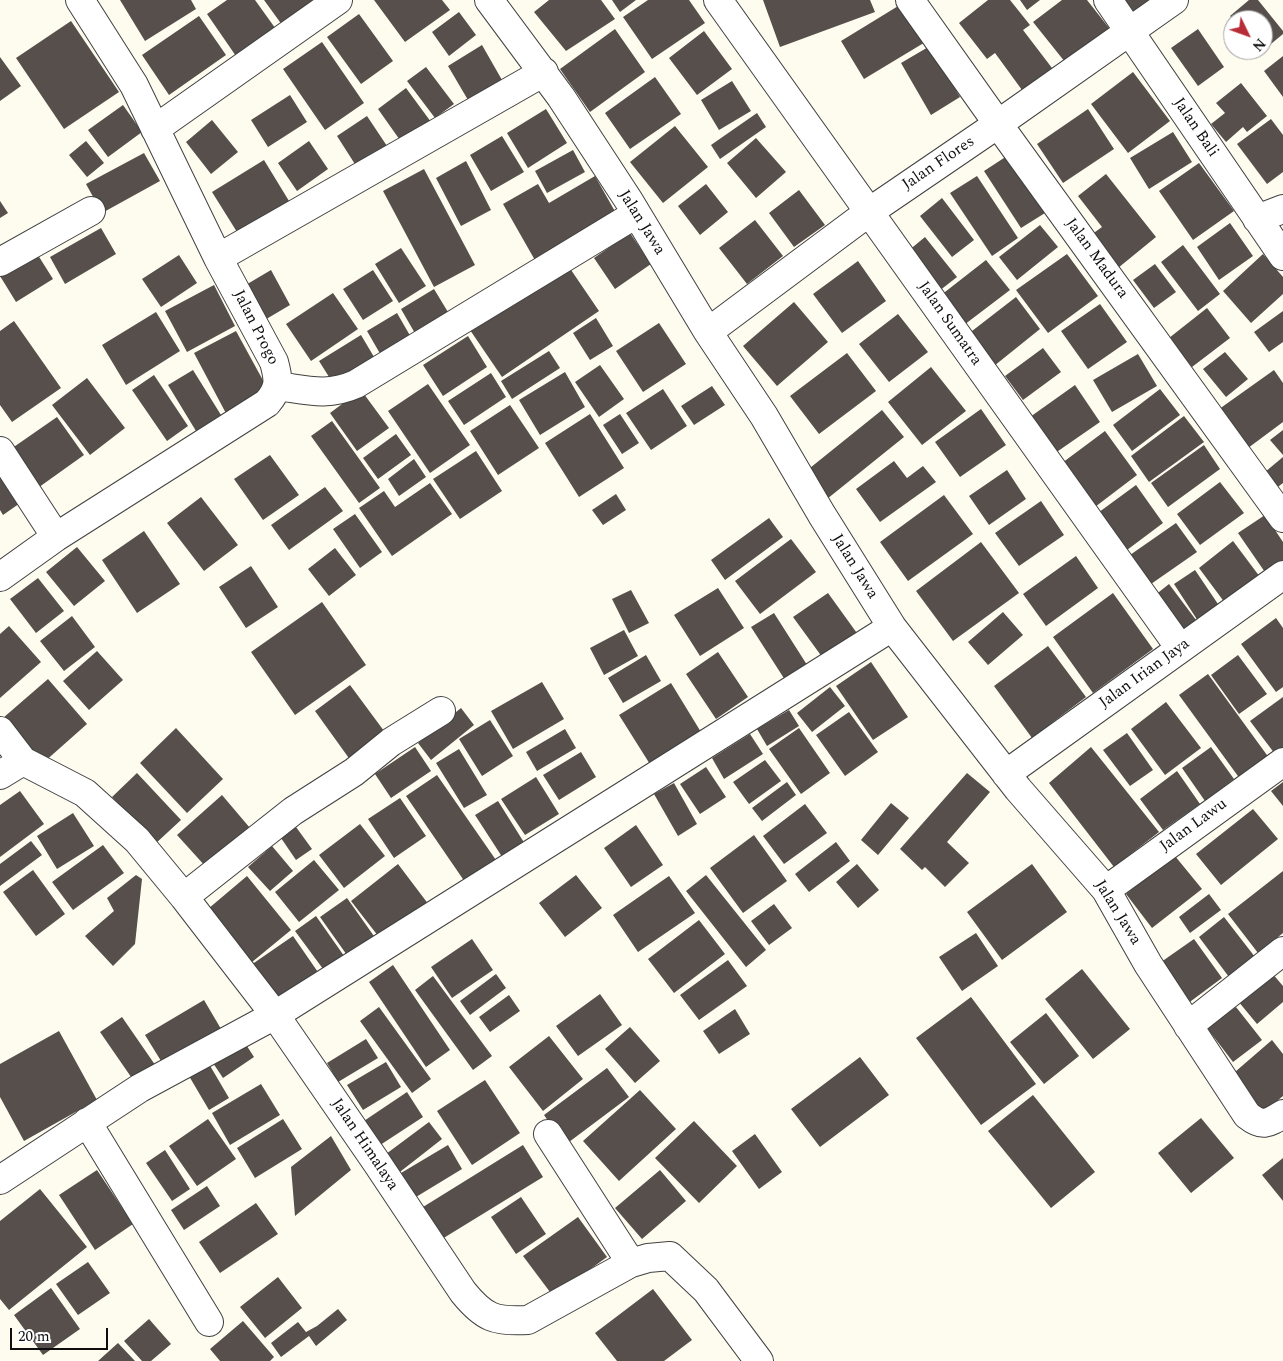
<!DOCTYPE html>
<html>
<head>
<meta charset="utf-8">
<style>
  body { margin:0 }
  #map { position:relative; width:1283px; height:1361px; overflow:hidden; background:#fefbef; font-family:Spectral,serif }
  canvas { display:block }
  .north { position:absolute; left:1223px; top:10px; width:50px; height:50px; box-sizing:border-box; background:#fff; border:1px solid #9f9f9f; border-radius:50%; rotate:132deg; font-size:14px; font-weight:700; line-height:20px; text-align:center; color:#0e0e0e }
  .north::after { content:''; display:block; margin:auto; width:18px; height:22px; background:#b72c36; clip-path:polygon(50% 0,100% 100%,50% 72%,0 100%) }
  .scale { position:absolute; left:10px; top:1328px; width:98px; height:22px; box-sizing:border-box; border:2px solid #0e0e0e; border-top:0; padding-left:6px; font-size:15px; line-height:18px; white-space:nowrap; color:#0e0e0e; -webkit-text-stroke:4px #fff; paint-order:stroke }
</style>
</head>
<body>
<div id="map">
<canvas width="1283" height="1361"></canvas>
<div class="north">N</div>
<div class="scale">20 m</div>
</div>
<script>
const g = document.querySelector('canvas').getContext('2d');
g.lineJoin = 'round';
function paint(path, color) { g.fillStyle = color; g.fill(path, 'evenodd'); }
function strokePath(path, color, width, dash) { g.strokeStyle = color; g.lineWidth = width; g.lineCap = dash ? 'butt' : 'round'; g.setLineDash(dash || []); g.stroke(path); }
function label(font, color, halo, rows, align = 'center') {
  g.font = font + ' Spectral,serif'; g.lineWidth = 5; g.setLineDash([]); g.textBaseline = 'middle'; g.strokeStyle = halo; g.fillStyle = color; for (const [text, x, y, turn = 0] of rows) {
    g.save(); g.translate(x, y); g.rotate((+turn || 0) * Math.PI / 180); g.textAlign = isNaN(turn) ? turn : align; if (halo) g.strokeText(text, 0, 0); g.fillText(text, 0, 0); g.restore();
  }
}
paint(new Path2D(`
  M120 0H191L196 9 145 41Z
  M227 0H255L278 32 238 59 207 14Z
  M264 0H315L285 29Z
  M374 0H442L450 10 405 42Z
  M549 0H601L615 19 566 51 534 12Z
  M612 0H636L620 12Z
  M648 0H689L705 23 652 59 623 17Z
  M763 0H870L875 12 780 47Z
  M908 0 932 38 864 79 841 41Z
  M988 0H1010L1030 25 1023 30 1052 68 1022 90 995 53 987 59 959 23Z
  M1020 0H1040L1027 10Z
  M1062 0H1087L1113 33 1069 67 1033 22Z
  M1125 0H1151L1135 13Z
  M1249 0H1258L1283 31V34L1260 53 1258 50H1263V20H1233L1230 16Z
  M459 12 476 35 449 56 432 32Z
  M359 14 393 61 361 84 327 37Z
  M199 16 226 55 169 95 142 55Z
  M71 21 119 92 64 129 16 58Z
  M615 29 645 72 590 112 560 69Z
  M1198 29 1224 67 1198 86 1171 48Z
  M704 31 732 69 697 95 669 58Z
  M322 42 364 103 325 130 283 69Z
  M482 45 502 80 468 100 448 66Z
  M930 46 960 97 931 115 901 63Z
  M1283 56V97L1264 71Z
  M0 57 21 86 0 101Z
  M426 67 454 104 435 118 407 81Z
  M1133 72 1170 121 1128 153 1091 104Z
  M655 77 681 114 630 149 605 113Z
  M732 81 751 111 719 130 701 100Z
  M1241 83 1267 116 1247 132 1243 127 1226 142 1211 124 1225 113 1216 103Z
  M406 88 431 122 402 143 378 109Z
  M290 95 307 122 268 147 251 120Z
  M123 105 142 132 108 157 88 130Z
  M546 109 567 143 528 168 507 133Z
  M1088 109 1114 149 1063 183 1037 144Z
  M757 113 766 127 720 159 711 145Z
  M367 116 391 152 360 172 337 136Z
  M1271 119 1283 135V172L1267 184 1237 144Z
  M212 120 238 152 211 174 186 142Z
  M675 126 708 167 663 203 630 162Z
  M1173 132 1192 162 1149 189 1130 158Z
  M502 136 524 172 491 191 470 155Z
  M756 138 786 172 756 198 727 163Z
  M86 141 104 163 87 177 69 155Z
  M309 141 328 169 297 191 278 163Z
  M573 150 585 172 547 193 535 171Z
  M144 153 160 181 102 213 86 184Z
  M1007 156 1045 213 1021 228 984 171Z
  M264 160 289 201 237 232 212 192Z
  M466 161 491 210 461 226 436 178Z
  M1199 163 1234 211 1193 240 1159 191Z
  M424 169 475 265 434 287 383 191Z
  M1106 174 1156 237 1118 268 1091 235 1102 227 1078 196Z
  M595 176 617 215 536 262 503 204 538 184 549 203Z
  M977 176 1018 238 992 256 950 193Z
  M706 184 728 212 700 235 678 206Z
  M799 190 825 225 794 247 769 213Z
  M942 198 974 240 952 257 920 216Z
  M0 201 8 213 0 218Z
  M755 220 783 256 747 284 719 248Z
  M1230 223 1253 256 1219 280 1197 247Z
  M1040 225 1058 247 1017 280 999 257Z
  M101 228 116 254 65 284 50 257Z
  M630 233 651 264 615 289 594 258Z
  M925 237 957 277 934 295 902 256Z
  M1183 245 1220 294 1198 311 1161 262Z
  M401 248 426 286 399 303 375 264Z
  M36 252 53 279 16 302 0 276V274Z
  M1067 254 1098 296 1048 333 1016 290Z
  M1263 254 1283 277V294L1251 323 1223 291Z
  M179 255 197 283 161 307 142 279Z
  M986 260 1010 290 960 328 936 299Z
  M858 261 886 301 842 333 813 294Z
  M567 264 599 311 502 377 470 330Z
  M1155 264 1176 292 1154 308 1133 280Z
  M271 270 290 305 263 321 244 286Z
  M373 270 393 301 363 320 343 289Z
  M214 285 235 326 187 352 165 311Z
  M434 289 454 322 420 342 401 309Z
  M333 293 358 329 311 361 286 324Z
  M1016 297 1040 329 989 370 963 338Z
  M794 302 828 342 777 386 743 346Z
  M1100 304 1127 342 1088 369 1061 331Z
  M1207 308 1230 338 1192 367 1169 338Z
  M1283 311V342L1269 352 1254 332Z
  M156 312 180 351 126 385 102 345Z
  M397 313 412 339 382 357 367 331Z
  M898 314 928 352 889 382 859 344Z
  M596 318 613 346 590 360 573 333Z
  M14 321 61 388 12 422 0 405V331Z
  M659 323 686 364 643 392 616 351Z
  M236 331 271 395 229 419 194 353Z
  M361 335 377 362 336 388 319 361Z
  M468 336 487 367 443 396 423 365Z
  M1043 348 1061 372 1023 400 1005 376Z
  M549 351 560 368 512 399 501 381Z
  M1225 352 1248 379 1226 397 1203 369Z
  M847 353 876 391 819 434 790 396Z
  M1138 354 1157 386 1112 412 1093 380Z
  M600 365 624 399 599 417 575 382Z
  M931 367 966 411 922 445 888 402Z
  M193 370 221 415 196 431 168 385Z
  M1274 370 1283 383V422L1244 451 1215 412Z
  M565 372 585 407 540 435 519 400Z
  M491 373 506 397 464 425 448 401Z
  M154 375 188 426 167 441 132 390Z
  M87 378 125 428 90 455 52 405Z
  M428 384 470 445 430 473 388 411Z
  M1075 385 1100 422 1048 458 1023 422Z
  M712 386 725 405 694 425 681 406Z
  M663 389 687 426 651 450 626 413Z
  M1160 389 1180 415 1132 451 1113 425Z
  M361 390 389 428 357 451 330 413Z
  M510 405 539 448 498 475 470 431Z
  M981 409 1006 445 960 477 935 442Z
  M882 410 904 437 827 499 805 472Z
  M590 414 624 468 579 497 545 443Z
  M620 414 639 443 622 454 603 425Z
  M1184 416 1204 442 1149 482 1131 456Z
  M57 417 84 455 35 490 8 451Z
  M332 421 380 488 359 503 311 436Z
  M1283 430V455L1270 440Z
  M1105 431 1137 475 1091 510 1058 466Z
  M396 434 411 455 378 479 363 458Z
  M1204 445 1220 469 1168 507 1151 483Z
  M476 451 502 491 460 519 433 479Z
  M270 455 299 495 263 520 234 479Z
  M1283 457V483L1271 492 1259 477Z
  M414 459 426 477 399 496 388 479Z
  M894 461 907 478 923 466 936 482 880 522 856 489Z
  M0 467 23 501 3 515 0 510Z
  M1007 470 1026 499 989 525 969 496Z
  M1220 482 1244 513 1200 545 1177 514Z
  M430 483 452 514 392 556 359 508 384 491 395 507Z
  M1136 485 1163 523 1119 556 1091 518Z
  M325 487 343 511 289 550 271 525Z
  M616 494 626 510 603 525 592 510Z
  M944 495 973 534 908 581 880 542Z
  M201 497 238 545 204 571 167 523Z
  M1041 501 1064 535 1019 566 995 533Z
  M355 514 382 552 360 568 333 529Z
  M1265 515 1283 542V569L1269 578 1238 533Z
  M769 518 783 537 725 580 711 560Z
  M1176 523 1197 552 1151 584 1130 555Z
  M144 531 180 584 137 613 102 560Z
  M791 539 816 572 760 614 735 581Z
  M1233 541 1260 577 1225 603 1199 568Z
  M981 542 1019 593 953 641 916 591Z
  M77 547 105 581 74 606 46 572Z
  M335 548 356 575 329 596 308 569Z
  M1076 556 1098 588 1046 626 1023 594Z
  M251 566 278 607 246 628 219 587Z
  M1195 570 1220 607 1198 621 1174 584Z
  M38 578 64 611 36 633 10 599Z
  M1169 584 1196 620 1176 636 1149 600Z
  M718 588 744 628 700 656 674 615Z
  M631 590 649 623 629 633 612 599Z
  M828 593 859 636 825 661 793 617Z
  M1113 593 1153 649 1093 693 1053 637Z
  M322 602 366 665 295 715 251 652Z
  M1003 612 1023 635 988 665 968 642Z
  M774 613 809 668 787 683 751 627Z
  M72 616 95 647 64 671 40 641Z
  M1276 618 1283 628V687L1276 692 1241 644Z
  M9 626 41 662 0 698V634Z
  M624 630 638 656 604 675 590 648Z
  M1048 646 1086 697 1032 738 994 686Z
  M97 651 123 680 89 710 63 681Z
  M718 652 748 697 716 719 686 674Z
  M646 655 661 681 623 703 608 678Z
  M1238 655 1267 694 1239 714 1211 675Z
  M871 662 908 717 873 740 836 686Z
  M1208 674 1272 762 1243 783 1179 695Z
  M48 679 87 724 43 763 3 718Z
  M542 682 564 719 513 749 491 711Z
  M671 683 704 737 653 769 619 715Z
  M350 685 387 735 351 761 315 711Z
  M830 687 845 706 812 732 797 713Z
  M1283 697V749L1275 754 1250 721Z
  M1166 702 1201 748 1165 775 1131 729Z
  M461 708 474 725 431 760 418 743Z
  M789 710 799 726 767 746 757 729Z
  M849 712 878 752 845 776 816 735Z
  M490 720 513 756 482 776 459 739Z
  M176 728 223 779 187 813 140 763Z
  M799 728 830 773 801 794 769 749Z
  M565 729 576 748 537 771 526 752Z
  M1127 733 1153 770 1130 786 1103 750Z
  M750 734 763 754 724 779 712 758Z
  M415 747 431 771 391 798 375 774Z
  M1091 747 1159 832 1114 867 1049 783Z
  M1211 747 1234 779 1205 801 1182 768Z
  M459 749 487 795 464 808 436 763Z
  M581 752 596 777 559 800 543 775Z
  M765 760 781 781 749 804 733 782Z
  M706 767 726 797 700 814 680 784Z
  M1177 771 1200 804 1163 830 1140 799Z
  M137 773 181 820 155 844 112 797Z
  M967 773 990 792 947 842 969 863 945 887 925 867 922 870 900 849Z
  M437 775 498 863 467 885 406 796Z
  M536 777 559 814 525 835 501 799Z
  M787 782 796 795 762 821 752 808Z
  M1283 782V806L1271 791Z
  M674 783 697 824 678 836 654 794Z
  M20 791 44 824 0 857V805Z
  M222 795 250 828 206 867 177 835Z
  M400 798 426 836 394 858 368 819Z
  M498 801 530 852 508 866 475 815Z
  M891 803 909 818 878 855 861 840Z
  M805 804 827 833 784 864 763 836Z
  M1253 809 1278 839 1221 885 1196 854Z
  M73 813 94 846 57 869 37 836Z
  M360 824 385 856 344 888 319 855Z
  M636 825 663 865 631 887 604 848Z
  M296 827 312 849 296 860 281 838Z
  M754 835 787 881 743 913 710 868Z
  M31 841 42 855 0 886V864Z
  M836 842 850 861 809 892 795 874Z
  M103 845 124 873 73 910 52 882Z
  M272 846 293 871 270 891 248 867Z
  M1175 856 1202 889 1152 928 1126 894Z
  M314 860 339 890 299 922 275 892Z
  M398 864 429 905 382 941 351 901Z
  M857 864 879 890 858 908 836 882Z
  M1032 864 1067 912 1002 960 967 912Z
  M33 870 65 914 36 936 3 892Z
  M1283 871V933L1258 953 1228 914Z
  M136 875 142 879 135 944 113 966 85 936 114 911 107 898Z
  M576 875 602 908 565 937 539 903Z
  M706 875 766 950 746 967 686 891Z
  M247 876 291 930 246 967 202 914Z
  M669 876 695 913 638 952 613 915Z
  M1209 894 1221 910 1190 933 1179 917Z
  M347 898 381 946 354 965 320 917Z
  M774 904 792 928 769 945 751 921Z
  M316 916 349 963 329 977 295 931Z
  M1224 917 1255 957 1229 977 1199 937Z
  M699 920 725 954 674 993 648 959Z
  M976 933 998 966 962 991 939 957Z
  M293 936 322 978 280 1007 251 965Z
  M472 939 493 970 452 998 431 967Z
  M1194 939 1222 978 1183 1007 1154 967Z
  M728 960 747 986 699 1020 680 995Z
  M393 965 450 1050 426 1067 369 982Z
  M1082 969 1130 1029 1093 1059 1045 999Z
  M1271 972 1283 986V1002L1257 1024 1238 1001Z
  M496 974 506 988 470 1015 460 1001Z
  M433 976 492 1056 473 1070 415 990Z
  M600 994 622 1025 578 1056 556 1026Z
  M509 995 520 1011 490 1032 479 1017Z
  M971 997 1036 1084 981 1125 916 1038Z
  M204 1000 224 1034 166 1069 145 1035Z
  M379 1007 431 1079 412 1093 360 1021Z
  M1236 1007 1262 1040 1233 1062 1207 1028Z
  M735 1009 750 1034 719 1054 703 1031Z
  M1046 1013 1079 1056 1044 1084 1010 1042Z
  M122 1017 160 1072 138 1087 100 1032Z
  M630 1027 660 1061 635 1083 605 1049Z
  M59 1031 97 1100 24 1141 0 1097V1064Z
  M549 1036 583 1079 543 1111 509 1067Z
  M366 1039 378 1058 338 1082 327 1063Z
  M1272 1040 1283 1054V1096L1259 1116 1228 1078Z
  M245 1043 254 1057 223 1078 213 1063Z
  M860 1057 889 1095 820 1147 791 1109Z
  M386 1062 401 1087 363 1110 347 1085Z
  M209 1064 229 1098 209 1110 189 1076Z
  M607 1068 629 1097 565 1145 544 1115Z
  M485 1080 520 1133 472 1165 437 1111Z
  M261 1084 280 1115 230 1145 212 1113Z
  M640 1090 676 1129 619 1181 583 1141Z
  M407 1092 423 1117 371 1151 355 1127Z
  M1033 1095 1095 1172 1051 1208 988 1131Z
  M1201 1118 1234 1158 1191 1193 1158 1153Z
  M208 1119 236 1159 197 1186 169 1146Z
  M283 1119 302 1149 255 1178 237 1148Z
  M694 1121 737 1166 699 1203 655 1158Z
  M429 1122 442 1139 396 1175 382 1157Z
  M755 1134 782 1172 759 1189 732 1151Z
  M331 1136 351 1170 295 1216 291 1167Z
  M448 1145 462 1169 416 1197 401 1173Z
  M523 1145 543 1177 442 1239 423 1207Z
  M165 1150 190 1189 172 1201 146 1163Z
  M1283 1158V1201L1262 1175Z
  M97 1170 133 1224 95 1250 59 1195Z
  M660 1170 686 1201 642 1239 615 1208Z
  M207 1186 220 1206 184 1230 171 1210Z
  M40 1189 87 1247 9 1310 0 1299V1221Z
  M521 1197 546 1234 516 1254 491 1217Z
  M256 1203 278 1234 220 1273 199 1242Z
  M578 1217 607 1257 553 1296 523 1256Z
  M88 1262 110 1293 78 1315 56 1284Z
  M278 1277 302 1308 265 1338 240 1307Z
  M51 1288 80 1329 43 1355 14 1315Z
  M653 1289 692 1340 664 1361H617L595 1333Z
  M338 1309 347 1320 316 1346 309 1336 281 1357 271 1343 298 1322 306 1332 317 1326Z
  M149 1319 171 1344 151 1361H142L124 1341Z
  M243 1321 274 1357 270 1361H220L210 1349Z
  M118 1343 135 1361H98Z`), '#564f4b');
const street = new Path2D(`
  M489 0 561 97 629 201 708 332 764 416 822 515 892 627 1018 789 1106 890 1148 964 1247 1115C1262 1127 1267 1124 1283 1114
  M718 0 1180 648
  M910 0 998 124 1283 518
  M1108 0 1283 256
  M155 129 338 0
  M1257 219 1283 209
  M218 258 544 72
  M0 262 91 211
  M708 332 869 212 998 124 1174 0
  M277 386C307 390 327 397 356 384L636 214
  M0 451 56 537
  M0 577 56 537 267 403C280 388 279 380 274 362L218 258 134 85 80 0
  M0 731 23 761
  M1006 774 1283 575
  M0 775 23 761 85 793 137 840 184 897 275 1015 377 1163 463 1292C484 1318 495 1322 528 1320L631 1263 648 1258 670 1256 706 1290 759 1361
  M1106 890 1283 762
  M184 897 293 811 354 772 391 742 441 711
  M1188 1026 1283 951
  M87 1122 209 1322
  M548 1134 631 1263
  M0 1180 140 1088 275 1015 892 627`);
strokePath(street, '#414141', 30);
strokePath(street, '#fff', 28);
label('16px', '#0e0e0e', '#fff', [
  ["Jalan Bali",1195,128,56],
  ["Jalan Flores",939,164,-34],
  ["Jalan Jawa",641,223,58],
  ["Jalan Madura",1096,259,54],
  ["Jalan Sumatra",949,324,55],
  ["Jalan Progo",255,328,63],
  ["Jalan Jawa",854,567,58],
  ["Jalan Irian Jaya",1145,674,-36],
  ["Jalan Lawu",1194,826,-36],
  ["Jalan Jawa",1117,913,58],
  ["Jalan Himalaya",364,1145,56]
]);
</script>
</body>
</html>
